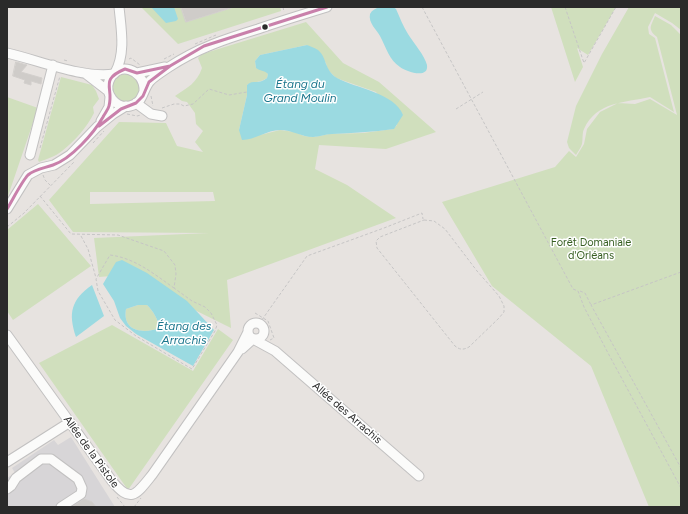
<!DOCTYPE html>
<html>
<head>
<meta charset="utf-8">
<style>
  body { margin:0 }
  #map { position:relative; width:688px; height:514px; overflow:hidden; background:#e7e3e0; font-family:Figtree,sans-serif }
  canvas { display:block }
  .frame { position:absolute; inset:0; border:8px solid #2a2a2a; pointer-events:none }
</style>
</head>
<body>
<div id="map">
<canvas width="688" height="514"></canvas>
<div class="frame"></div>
</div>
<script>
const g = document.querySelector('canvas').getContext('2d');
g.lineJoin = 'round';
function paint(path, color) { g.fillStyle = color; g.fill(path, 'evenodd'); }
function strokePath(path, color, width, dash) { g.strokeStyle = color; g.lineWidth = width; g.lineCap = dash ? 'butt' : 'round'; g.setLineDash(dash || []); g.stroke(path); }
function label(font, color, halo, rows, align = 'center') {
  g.font = font + ' Figtree,sans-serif'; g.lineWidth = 3; g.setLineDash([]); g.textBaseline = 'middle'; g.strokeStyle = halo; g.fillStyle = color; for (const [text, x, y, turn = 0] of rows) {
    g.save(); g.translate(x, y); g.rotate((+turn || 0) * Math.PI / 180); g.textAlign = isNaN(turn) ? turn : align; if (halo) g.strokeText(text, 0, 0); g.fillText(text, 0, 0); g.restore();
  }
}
paint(new Path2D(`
  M71 437 115 507H7V478L15 473 12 468 54 440 58 445Z`), '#d7d5d7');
paint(new Path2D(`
  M141 7H181L186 22 235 7H280L281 11 178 44Z
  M551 7H616L588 55 577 48 583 67 575 82Z
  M629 7H681V30L672 23 655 13 648 27 649 34 655 38 674 112 650 97C624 103 597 101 584 129 582 133 583 139 582 144 581 148 578 151 576 155L569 148 567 142 576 106 602 54Z
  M655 16 671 25 681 35V507H649L591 366 492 286 442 202 555 167 569 151 576 157 584 144 587 129 600 112 618 103 635 104 650 99 677 115 657 37C647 29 651 26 655 16Z
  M306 22 343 63 379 82 436 132 386 149 319 145 315 169 347 185 396 218 227 280 231 328 124 275 99 277 94 238 209 233 73 232 49 200 119 122 166 123 177 146 203 152 195 142 203 131 196 124 195 113 187 102 182 101 175 96C187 88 197 83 202 68L198 58 202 54ZM307 45 326 63 327 69 336 78 376 92 397 125 393 129 363 133 329 134 315 137 304 136 295 132 280 130 260 135 239 130 247 95V85C254 81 260 83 267 78L268 74 265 70 256 68 255 61 260 55ZM90 192H213L215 201 90 204Z
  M112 88a14 14 0 1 1 28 0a14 14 0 1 1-28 0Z
  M61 77 92 85 96 91 99 99 93 107 94 113C87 127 75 141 62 151 56 156 47 159 39 162L38 160Z
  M7 97 38 108 7 199Z
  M38 204 91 266 13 320 7 311V230Z
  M138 305H147C154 312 157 318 160 328 144 334 122 332 126 309Z
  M112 325 193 371 218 329 233 340 128 490 39 363Z`), '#d0dfbd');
paint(new Path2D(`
  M151 7H174L178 19 176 21 166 23Z
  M380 7H393L396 9C400 18 403 26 408 34 413 42 425 56 427 65 429 80 405 71 400 67 389 60 386 47 380 36 377 30 368 23 370 14 372 10 376 8 380 7Z
  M307 45C310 46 315 48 318 50 327 57 324 70 337 78 355 88 395 93 403 115L394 129C373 132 352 133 332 134 325 134 320 137 313 137 302 137 292 130 280 130 267 130 255 140 242 140L239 130 247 95V85C253 79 259 85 267 78L268 74C264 70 260 71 256 68L255 61 260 55Z
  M122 260 147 273 187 301 214 330 193 366 136 334 126 326 120 318 114 301 103 284 116 262ZM138 305H147C154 312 157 318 160 328 144 334 122 332 126 309Z
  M92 285 104 316 76 337C68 313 71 300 92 285Z`), '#9bdae1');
const building = new Path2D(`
  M181 7H231V8L186 22Z
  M16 62 27 65 21 72 42 78 41 84 31 81V85L24 83 25 80 13 76Z
  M84 499 92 502 96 507H72Z`);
paint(building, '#cfccc9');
strokePath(building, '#d2cfcc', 1);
const minor = new Path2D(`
  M7 53C38 60 84 79 114 74
  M115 73C126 53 121 28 119 7
  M137 73 165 67
  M86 74 108 91
  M144 91C145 69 117 60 109 81 104 94 116 109 130 106 144 103 142 90 150 81 155 76 163 71 169 67 198 48 225 39 258 29 281 21 304 14 327 7
  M136 103 151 114 162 116
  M101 121 109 107 110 97
  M30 155 53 65
  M7 209 28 175 41 168 54 165 70 155 97 127 113 114 126 106
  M248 331a8 8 0 1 1 16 0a8 8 0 1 1-16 0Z
  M7 335 112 481C131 504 136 495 152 475L238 352 248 332
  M242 349 253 339 275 351 419 476
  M7 462 70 422
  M7 489 11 486 16 478 41 459H51L78 479 82 488 81 494 61 507`);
strokePath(minor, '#c2c1c1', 11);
strokePath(new Path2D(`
  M283 7 284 12
  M422 7 573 289 578 291 584 307 608 353 681 488
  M565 7 584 63 616 7
  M195 44 216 35
  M129 59 131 58 140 65
  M164 59 174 54
  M64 60 68 61
  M151 96 153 106
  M162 108 174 104H180L184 106 193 104 209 89 229 95 247 92
  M456 109 483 92
  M127 114 137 116 141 115
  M93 143 104 131
  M40 148 60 76
  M43 175 45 180 50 185
  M40 196 71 234 118 235 164 251 175 265 176 274 174 288 192 301 205 307 211 313 217 325 215 331 192 369 136 336 115 320 98 291 96 279 110 255C135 258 154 274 174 288
  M424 220 434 221 445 229 477 271 499 296 504 306V312L499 318 469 347C463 350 460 350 455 346L377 248 376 241 380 237Z
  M7 227 24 213 75 161
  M81 236 88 249 96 278
  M681 272 591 305 681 468
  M580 291 585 293 591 305
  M255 313 268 321 274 338 270 340
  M259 324 307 256 384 228 422 213 423 219
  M7 353V360
  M117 497 125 507
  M134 507 141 498`), '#c6c5c5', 1, [3, 2]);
strokePath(minor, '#fbfbfa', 9);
strokePath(new Path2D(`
  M99 126 121 109 136 103 143 96 149 82 170 66
  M7 209C12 201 22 181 28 175 35 169 45 168 53 165 71 159 94 133 103 117 105 113 108 110 109 106 114 87 99 80 125 69L137 73 170 66 204 46 327 7`), '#c980ab', 3);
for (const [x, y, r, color] of [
  [265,27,3.5,"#2a2a2a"]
]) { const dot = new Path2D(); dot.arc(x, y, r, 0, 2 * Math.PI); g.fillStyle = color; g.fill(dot); strokePath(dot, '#fff', 1.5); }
label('11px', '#375f22', '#fff', [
  ["Forêt Domaniale",591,243],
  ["d'Orléans",591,256]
]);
label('11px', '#2a2a2a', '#fff', [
  ["Allée des Arrachis",347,413,41],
  ["Allée de la Pistole",91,452,54]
]);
label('italic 12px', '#1b768d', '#fff', [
  ["Étang du",300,84],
  ["Grand Moulin",300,98],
  ["Étang des",184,326],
  ["Arrachis",184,340]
]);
</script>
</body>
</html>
